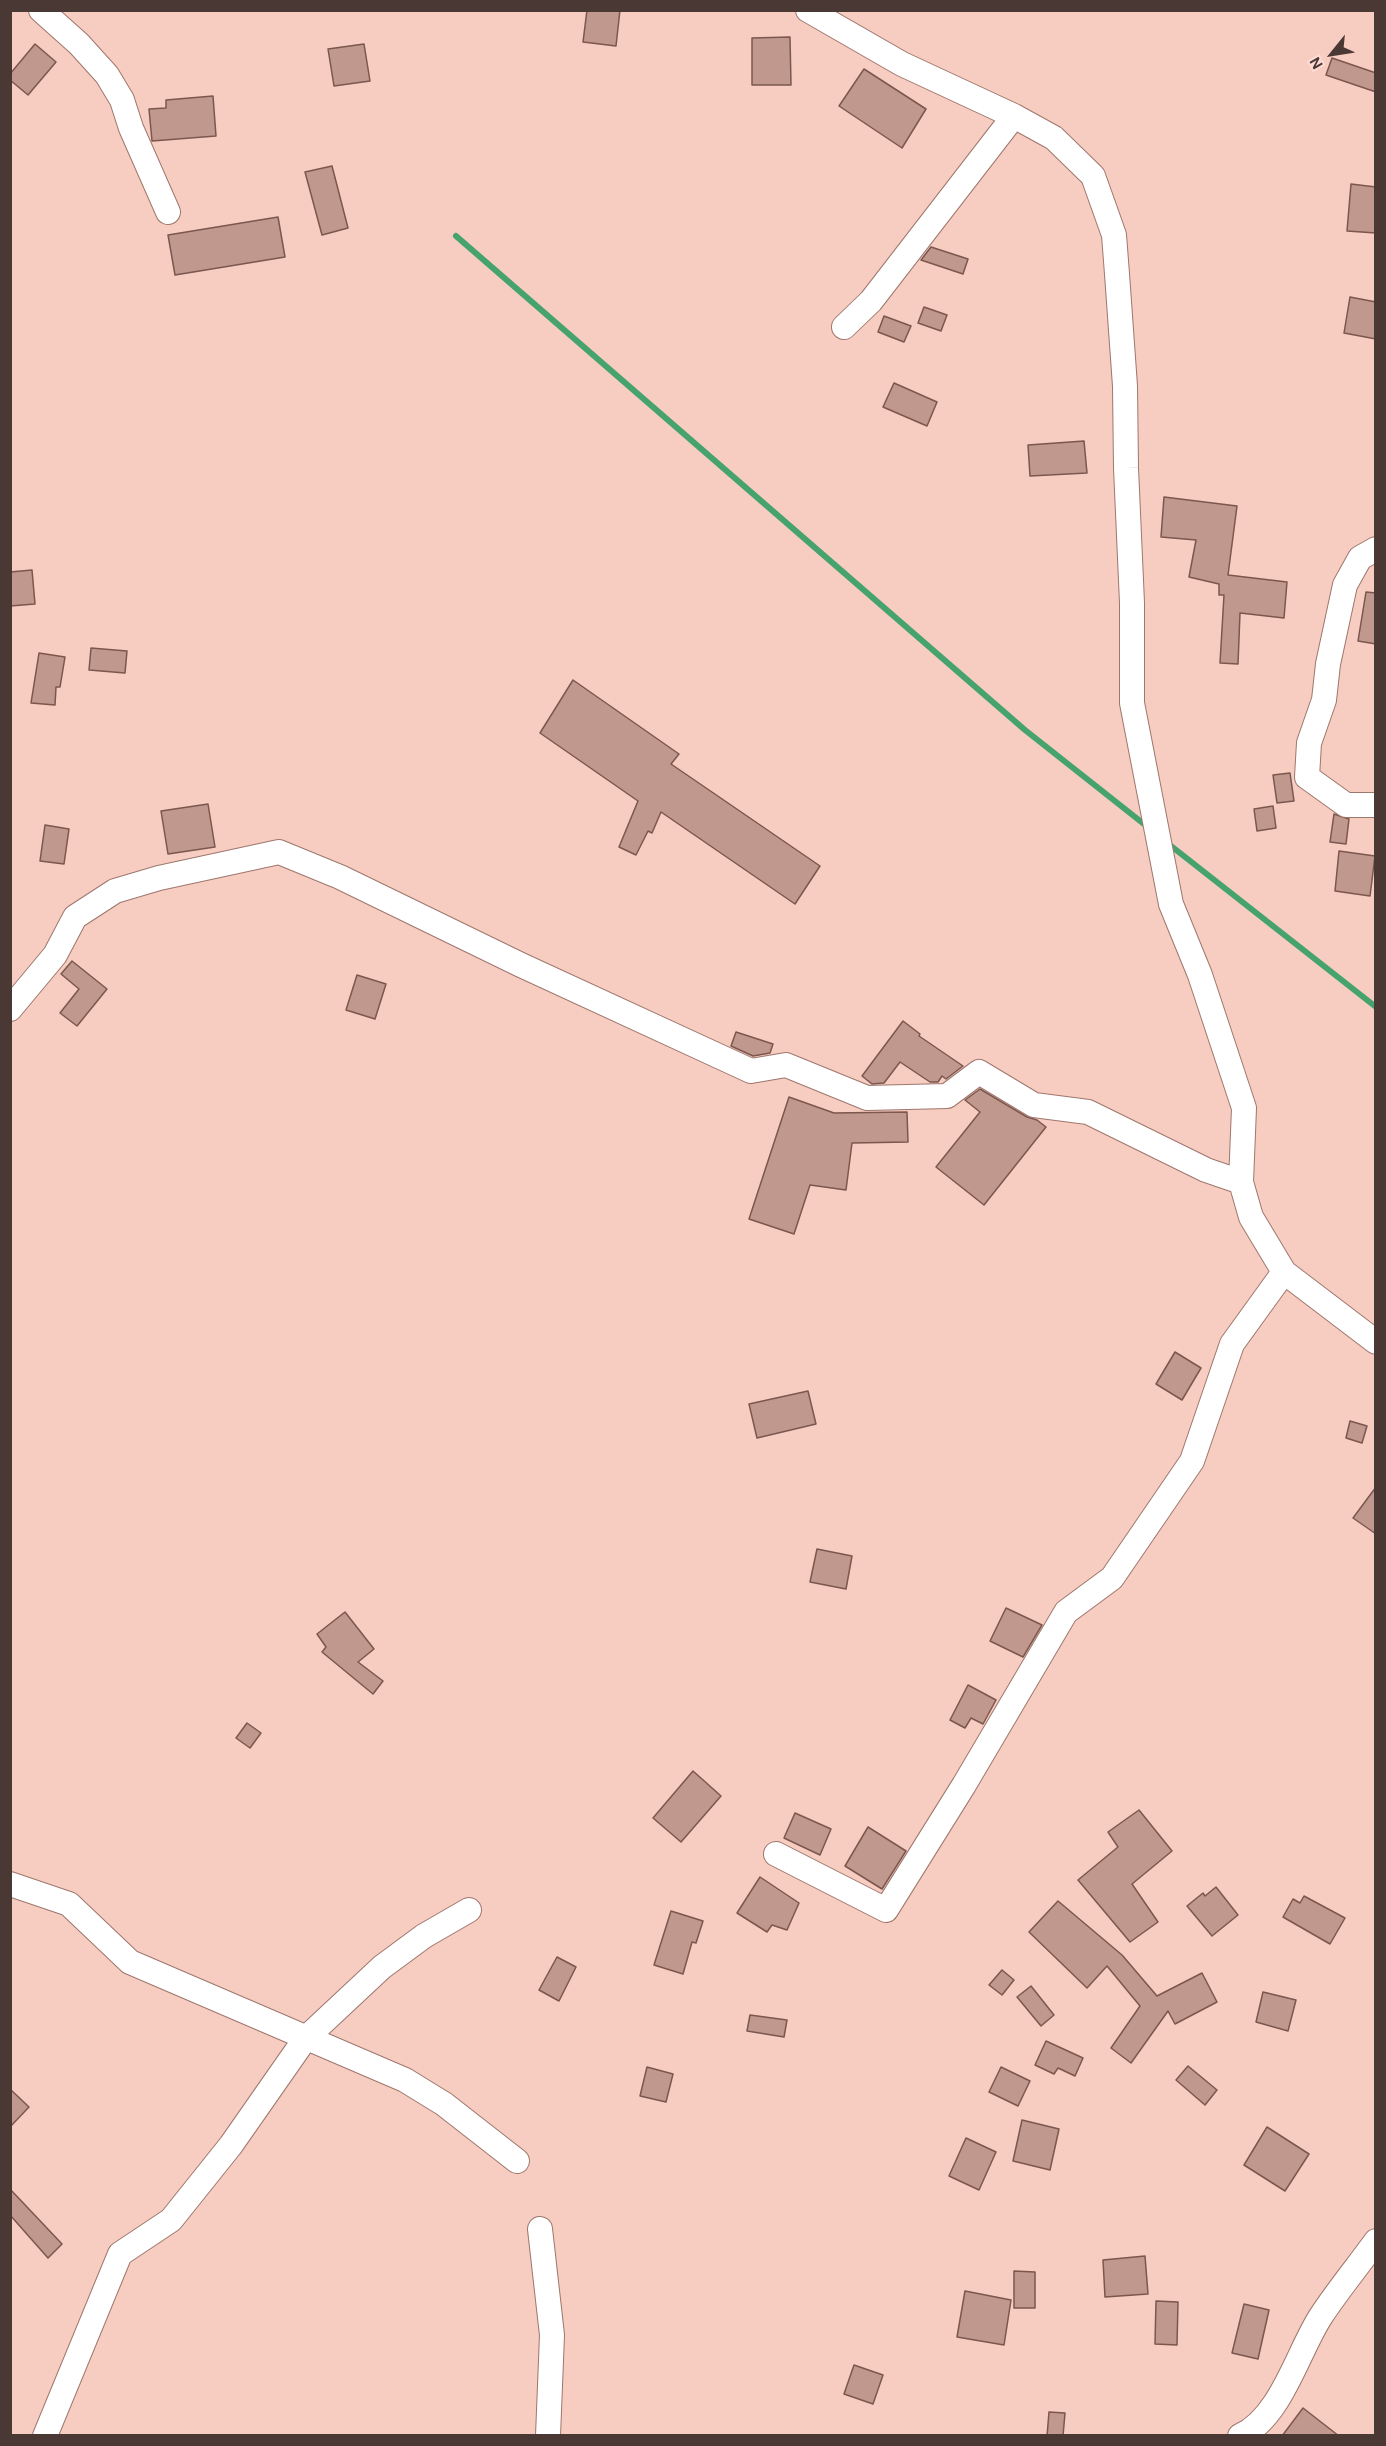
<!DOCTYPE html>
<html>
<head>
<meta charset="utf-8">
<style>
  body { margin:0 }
  #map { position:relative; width:1386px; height:2446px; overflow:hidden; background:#f7ccc1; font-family:Karla,sans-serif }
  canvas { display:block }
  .frame { position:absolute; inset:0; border:12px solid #493834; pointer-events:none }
  .north { position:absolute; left:1302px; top:24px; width:60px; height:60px; -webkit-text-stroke:4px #fedcd3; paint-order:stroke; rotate:240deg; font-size:16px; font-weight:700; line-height:24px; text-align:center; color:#493834 }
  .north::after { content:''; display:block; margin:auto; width:21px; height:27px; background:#493834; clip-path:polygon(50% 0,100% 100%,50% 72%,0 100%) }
</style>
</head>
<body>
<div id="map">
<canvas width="1386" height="2446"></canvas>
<div class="frame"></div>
<div class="north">N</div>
</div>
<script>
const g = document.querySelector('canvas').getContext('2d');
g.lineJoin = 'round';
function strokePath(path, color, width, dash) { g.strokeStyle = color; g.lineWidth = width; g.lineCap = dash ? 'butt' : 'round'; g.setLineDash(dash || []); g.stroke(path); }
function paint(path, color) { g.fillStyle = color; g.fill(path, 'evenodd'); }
strokePath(new Path2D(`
  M456 236 1025 730 1149 828
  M1166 842 1376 1007`), '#46a36d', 6);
const building = new Path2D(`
  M587 10H620L616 46 583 42Z
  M790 37 791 85H752V38Z
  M35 44 56 62 28 95 10 80V74Z
  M364 44 370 81 334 86 328 49Z
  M1332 58 1376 73V92L1326 75Z
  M864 69 926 109 902 148 839 106Z
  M213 96 216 136 152 141 149 109 166 108V100Z
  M332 166 348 228 322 235 305 172Z
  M1351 184 1376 187V233L1347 231Z
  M278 217 285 257 175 275 168 235Z
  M931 247 968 259 963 274 921 260Z
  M1350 297 1376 302V339L1344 333Z
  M924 307 947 315 941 331 918 323Z
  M884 316 911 326 904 342 878 332Z
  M894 383 937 402 927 426 883 407Z
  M1084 441 1087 473 1030 476 1028 445Z
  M1164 497 1237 506 1228 575 1287 582 1284 618 1240 613 1238 664 1220 663 1224 595H1219V584L1189 577 1196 540 1161 537Z
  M32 570 35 604 10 606V572Z
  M1366 592 1376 593V644L1358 641Z
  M91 648 127 651 125 673 89 670Z
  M39 653 65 657 60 687H56L55 705 31 703Z
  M573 680 679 754 671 764 820 866 795 904 661 812 652 833 648 831 636 855 619 847 638 801 540 733Z
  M1290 773 1294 801 1277 803 1273 775Z
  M208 804 215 847 168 854 161 811Z
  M1273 806 1276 828 1257 831 1254 809Z
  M1334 814 1349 819 1346 844 1330 842Z
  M45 825 69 829 64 864 40 861Z
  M1339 851 1375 856 1370 896 1335 891Z
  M72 961 107 989 77 1026 60 1013 79 989 61 974Z
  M357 975 386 984 375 1019 346 1010Z
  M903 1021 920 1034 919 1036 963 1066 946 1079 942 1076 938 1082H930L900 1062 884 1083 872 1084 862 1076Z
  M736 1032 773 1044 770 1053 753 1056 731 1046Z
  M980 1089 1027 1117 1037 1120 1046 1127 984 1205 936 1167 980 1112 965 1100Z
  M789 1097 834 1113 907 1112 908 1142 852 1143 846 1190 810 1185 794 1234 749 1219Z
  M1175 1352 1201 1368 1182 1400 1156 1384Z
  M808 1391 816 1424 757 1438 749 1404Z
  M1350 1421 1367 1426 1362 1443 1346 1438Z
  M1376 1487V1534L1353 1518Z
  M817 1549 852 1556 846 1589 810 1582Z
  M1006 1608 1042 1625 1023 1657 990 1641Z
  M345 1612 374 1649 358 1662 383 1681 373 1694 322 1652 326 1647 317 1634Z
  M968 1685 996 1700 983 1724 971 1718 965 1728 950 1720Z
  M247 1723 261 1733 250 1748 236 1738Z
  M693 1771 721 1796 681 1842 653 1818Z
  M1139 1810 1172 1851 1132 1884 1158 1922 1130 1942 1078 1880 1118 1847 1108 1832Z
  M795 1813 831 1829 820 1855 784 1838Z
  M868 1827 906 1851 882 1889 845 1866Z
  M760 1877 799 1903 787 1930 772 1925 767 1932 737 1913Z
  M1216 1887 1238 1915 1212 1936 1187 1906 1203 1893 1205 1896Z
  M1304 1896 1345 1918 1330 1944 1283 1917 1293 1899 1300 1903Z
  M1058 1901 1122 1955 1157 1996 1202 1973 1217 2002 1175 2024 1168 2011 1131 2063 1111 2048 1140 2006 1107 1966 1087 1988 1029 1932Z
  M671 1911 703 1921 696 1943 692 1942 683 1974 654 1965Z
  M557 1957 576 1967 559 2001 539 1990Z
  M1002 1970 1014 1980 1002 1995 989 1985Z
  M1031 1986 1054 2015 1041 2026 1017 1997Z
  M1263 1992 1296 2000 1288 2031 1256 2022Z
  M750 2015 787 2020 784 2037 747 2031Z
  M1046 2041 1083 2058 1075 2076 1058 2068 1054 2074 1035 2065Z
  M1188 2066 1217 2090 1205 2105 1176 2080Z
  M647 2067 673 2074 666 2102 640 2096Z
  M1001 2067 1030 2081 1018 2106 989 2092Z
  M10 2089 29 2107 10 2127Z
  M1022 2120 1059 2129 1050 2170 1013 2161Z
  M1267 2127 1309 2154 1285 2191 1244 2165Z
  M966 2138 996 2152 979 2190 949 2176Z
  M10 2189 62 2244 48 2258 10 2215Z
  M1145 2256 1148 2294 1105 2297 1103 2260Z
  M1014 2271 1035 2272V2308H1014Z
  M965 2291 1011 2300 1004 2345 957 2337Z
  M1156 2301 1178 2302 1177 2345 1155 2344Z
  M1244 2304 1269 2310 1258 2359 1232 2353Z
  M854 2365 883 2375 873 2404 844 2394Z
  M1303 2408 1339 2436H1282Z
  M1049 2412 1065 2413 1063 2436H1047Z`);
paint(building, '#c1988e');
strokePath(building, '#7b574d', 1.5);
const minor = new Path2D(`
  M41 10 79 44 107 75 122 100 131 128 168 212
  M808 10 902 64 1014 116 1054 138 1093 176 1114 235 1117 274 1125 386 1126 468 1132 603V703L1171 904 1200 975 1244 1108 1241 1182 1251 1217 1284 1272 1376 1342
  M844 327 871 301 1014 116
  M1376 549 1360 558 1345 585 1328 664 1324 700 1309 743 1307 777 1346 805H1376
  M10 1009 55 955 75 917 115 891 159 878 279 852 340 877 521 965 751 1071 786 1065 867 1098 947 1096 979 1072 1034 1105 1088 1112 1206 1170 1241 1182
  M776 1854 886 1910 964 1785 1066 1612 1112 1578 1192 1461 1232 1344 1284 1272
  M10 1884 69 1904 130 1962 405 2080 444 2104 517 2161
  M540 2229 552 2335 548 2436
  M45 2436 120 2254 171 2220 231 2145 305 2039 382 1967 424 1936 469 1910
  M1240 2436C1281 2418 1298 2351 1321 2316 1338 2290 1358 2266 1376 2241`);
strokePath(minor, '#9e776d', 26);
strokePath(minor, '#fff', 24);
</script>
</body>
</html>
